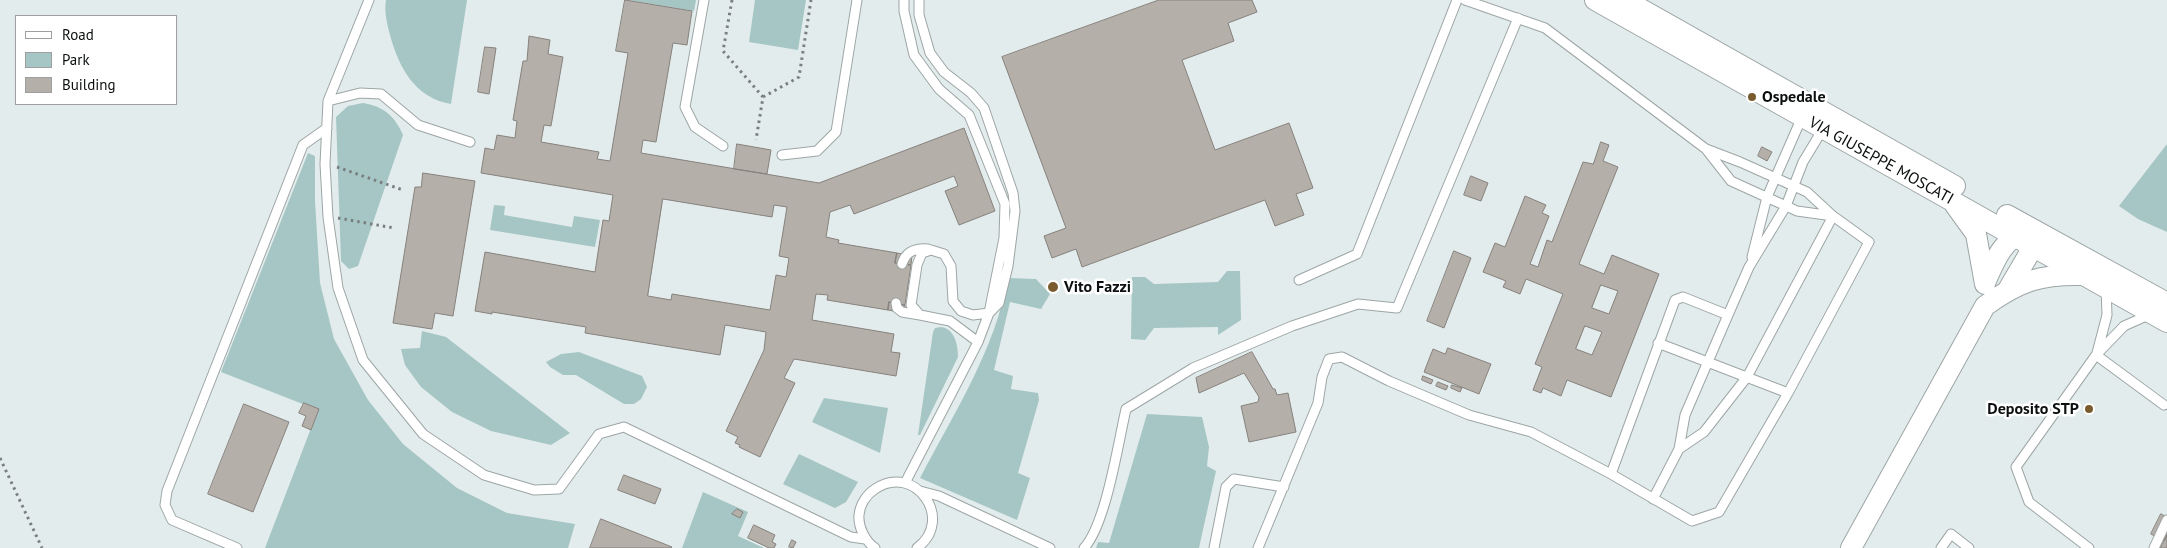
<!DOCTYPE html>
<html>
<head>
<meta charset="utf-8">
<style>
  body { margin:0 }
  #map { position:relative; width:2167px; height:548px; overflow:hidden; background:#e3ecec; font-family:"PT Sans",sans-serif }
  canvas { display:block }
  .legend { position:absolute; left:15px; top:15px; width:162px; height:90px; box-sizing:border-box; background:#fff; border:1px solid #9e9f9f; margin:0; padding:6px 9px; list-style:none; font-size:15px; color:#0c0f0f }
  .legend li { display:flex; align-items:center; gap:10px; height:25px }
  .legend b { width:25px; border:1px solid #9e9f9f }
</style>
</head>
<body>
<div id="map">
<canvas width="2167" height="548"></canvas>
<ul class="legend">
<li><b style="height:6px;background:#fff"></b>Road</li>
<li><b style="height:14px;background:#a5c6c5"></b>Park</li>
<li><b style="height:14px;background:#b4afa9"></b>Building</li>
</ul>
</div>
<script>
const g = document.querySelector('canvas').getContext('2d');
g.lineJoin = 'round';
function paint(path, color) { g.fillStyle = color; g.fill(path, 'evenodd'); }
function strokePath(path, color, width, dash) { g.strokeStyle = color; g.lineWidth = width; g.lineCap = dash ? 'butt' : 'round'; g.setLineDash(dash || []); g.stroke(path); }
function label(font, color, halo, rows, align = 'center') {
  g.font = font + ' "PT Sans",sans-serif'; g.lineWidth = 5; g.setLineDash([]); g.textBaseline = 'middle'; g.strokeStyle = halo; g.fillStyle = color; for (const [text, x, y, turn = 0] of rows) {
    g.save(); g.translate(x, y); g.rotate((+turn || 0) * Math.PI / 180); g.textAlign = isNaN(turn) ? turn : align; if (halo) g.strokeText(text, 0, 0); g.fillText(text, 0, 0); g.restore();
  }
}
paint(new Path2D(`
  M386 0H467L451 104C415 98 399 68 390 35 387 24 384 11 386 0Z
  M628 0H696L694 11Z
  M755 0H806L798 50 749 42Z
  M363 103C383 106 395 116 403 135L358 266 349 269 341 261 336 117 348 106Z
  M2167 144V232L2138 219 2119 206Z
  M308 153 315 156V201L320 283 334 339 368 400 403 444 457 488 507 513 575 524 568 548H265L318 410 221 372Z
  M494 205 505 206 504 215 572 227 574 216 600 220 595 247 490 230Z
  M1227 271H1240L1241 320 1218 335V327L1154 328 1145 340 1131 339 1132 277H1145L1154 284 1218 282Z
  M1008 278 1036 279 1050 294 1041 309 1010 302 994 370 1013 376 1011 389 1038 393 1039 400 1018 473 1030 478 1017 520 920 478C954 413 995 350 1008 278Z
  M941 327C955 329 958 345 958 357L920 435H918L933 332 935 328Z
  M422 331 446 337 570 433 551 445 491 431 452 412 421 387 405 365 401 349 420 348Z
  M579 352 642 376 647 387 641 399 634 404H624L576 375H563L550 367 546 362 561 354Z
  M824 398 888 408 880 453 812 422Z
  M1147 414 1202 417 1209 447 1207 466 1216 471 1199 548H1096L1098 542 1109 543Z
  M799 454 858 482 846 502 835 508 783 484Z
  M703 492 748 512 738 536 764 548H682Z`), '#a5c6c5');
const building = new Path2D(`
  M625 0 692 11 687 45 673 43 656 142 643 140 641 153 819 183 964 128 995 211 959 225 945 191 958 186 954 176 854 214 850 205 830 212 826 237 839 240 838 243 897 253 895 263 911 265 905 305 889 302 888 310 827 300 828 295 816 294 812 320 894 334 891 352 900 353 896 376 794 359 784 378 795 383 760 457 739 447 740 445 735 443 738 437 726 431 764 350 766 332 725 325 720 355 585 333 586 327 492 312V314L475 311 485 252 595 272 603 220 609 221 613 195 481 173 485 148 494 150 497 135 515 138 517 121 513 120 523 61H527L529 36 550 40 548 54 563 57 551 126 544 125 541 142 599 152 597 159 610 161 628 53 616 51ZM663 199 772 217 774 205 787 207 779 256 789 258 786 277 776 275 770 310 672 294 671 300 648 296Z
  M1159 0H1252L1257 12 1228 23 1234 41 1182 60 1215 150 1289 123 1313 188 1296 194 1304 215 1275 226 1265 200 1082 267 1076 249 1052 258 1044 236 1066 228 1002 57Z
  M485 47 496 48 489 94 478 92Z
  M1601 142 1609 145 1603 161 1618 167 1579 264 1604 274 1612 255 1659 274 1611 397 1567 380 1561 396 1543 388 1541 393 1533 390 1542 367 1535 364 1563 294 1526 279 1520 294 1503 287 1506 281 1483 272 1495 243 1505 247 1525 196 1546 205 1542 213 1549 216 1530 264 1538 267 1547 240 1552 242 1583 162 1593 164ZM1601 285 1618 291 1609 314 1592 308ZM1585 326 1602 332 1592 355 1576 349Z
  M737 144 771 150 767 174 734 169Z
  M1762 147 1772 152 1767 161 1758 156Z
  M423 173 475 181 453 316 435 313 432 329 393 323 415 187H421Z
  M1471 176 1488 183 1481 201 1464 195Z
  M1454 251 1471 258 1444 328 1427 321Z
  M897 253 912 256 911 265 895 263Z
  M889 302 905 305 904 313 888 310Z
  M1448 348 1491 364 1479 394 1424 372 1433 349 1445 354Z
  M1252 352 1273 389H1275L1277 395 1288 393 1296 432 1249 442 1241 406 1258 402 1259 397 1244 373 1199 393 1196 378Z
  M1423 376 1433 380 1431 384 1422 380Z
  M1438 382 1448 386 1446 390 1436 386Z
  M1452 385 1462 388 1460 392 1451 388Z
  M304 403 319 409 311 430 302 426 306 416 299 413Z
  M244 404 289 422 253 512 208 494Z
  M624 475 661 489 655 504 618 490Z
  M737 509 743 512 740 518 732 514Z
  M2161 514 2167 517V535L2164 541 2151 534Z
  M601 519 672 547 671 548H590Z
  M754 525 775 535 772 542 776 544 774 548H769L748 538Z
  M2167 535V548H2160L2164 541Z
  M792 540 796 542 793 548 789 547Z`);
paint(building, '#b4afa9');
strokePath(building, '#86817c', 1);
const service = new Path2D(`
  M369 0 328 101 325 164 328 217 338 288 363 360 423 434 484 475 534 490 559 489 599 434 624 427 851 537 865 539
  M704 0 685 107 695 127 723 146
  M904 0V11L914 55 939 89 969 115 1005 204 1004 238 989 313 978 342 905 483
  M919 0V15L930 53 944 72 971 93 984 108 1013 193 1015 211 1008 266 999 303 989 313 973 315 961 311 953 301 951 266 944 254 931 250 922 253 917 265 911 305 920 315 950 321 978 342
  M328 101 360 93 381 94 418 125 470 142
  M1706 149 1740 162 1807 192 1833 216 1747 377 1704 432 1679 449 1685 415 1728 315 1749 267 1786 206 1803 162 1823 129
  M782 155 817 151 836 132 857 0
  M1752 257 1767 197 1802 117
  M902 264C906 251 915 248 928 249
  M1299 280 1357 254 1457 0
  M896 303 897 308 902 312 920 315
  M1658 343 1788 393
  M2097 353 2107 315 2106 287
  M2096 355 2124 326 2151 314
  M1611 474 1675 300 1683 297 1728 315
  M920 491 939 496 1050 548
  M1653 499 1679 449
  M237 548 172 520 165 505 167 491 303 145 327 128
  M875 548C865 541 858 527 859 515 860 505 866 495 875 489 914 462 956 519 917 548
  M1084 548C1106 524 1118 444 1126 409L1193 368 1292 326 1358 304 1397 308 1518 18
  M1214 548 1226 487 1234 479 1284 487
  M1258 548 1318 403 1322 377 1329 359 1342 357 1389 381 1469 415 1531 432 1611 474 1692 521 1719 512 1788 393 1869 242 1833 216 1797 211 1731 181 1706 149 1545 28 1465 0
  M1941 548 1951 534 1969 548
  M2089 548 2029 502 2016 467 2096 355 2164 405
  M2154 548 2167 520`);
const tertiary = new Path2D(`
  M1595 0 2167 322
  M1625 0 1955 186
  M1955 205 1976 234 1985 284
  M2007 215 2167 303
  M1985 283C1996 257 2002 242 2028 227L2029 254 2009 288
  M1851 548 1985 306C2019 281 2041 274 2083 275`);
strokePath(service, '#9da5a5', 11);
strokePath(tertiary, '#9da5a5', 22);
strokePath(new Path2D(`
  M732 0 723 51 763 97 756 140
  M763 97 799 77 811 0
  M337 167 403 190
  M338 218 394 228
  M0 458 42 548`), '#797f7f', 3, [2.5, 4]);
strokePath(service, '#fff', 9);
strokePath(tertiary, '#fff', 20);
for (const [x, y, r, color] of [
  [1752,97,5,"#7a5b30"],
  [1053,287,6,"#7a5b30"],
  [2089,409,5,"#7a5b30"]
]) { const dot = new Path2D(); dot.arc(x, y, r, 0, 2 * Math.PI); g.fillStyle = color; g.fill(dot); strokePath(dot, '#fff', 2); }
label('bold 16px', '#0c0f0f', '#fff', [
  ["Ospedale",1762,97],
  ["Vito Fazzi",1064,287],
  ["Deposito STP",2079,409,"right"]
], 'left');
label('16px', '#0c0f0f', '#fff', [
  ["VIA GIUSEPPE MOSCATI",1881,161,29]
]);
</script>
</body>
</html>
